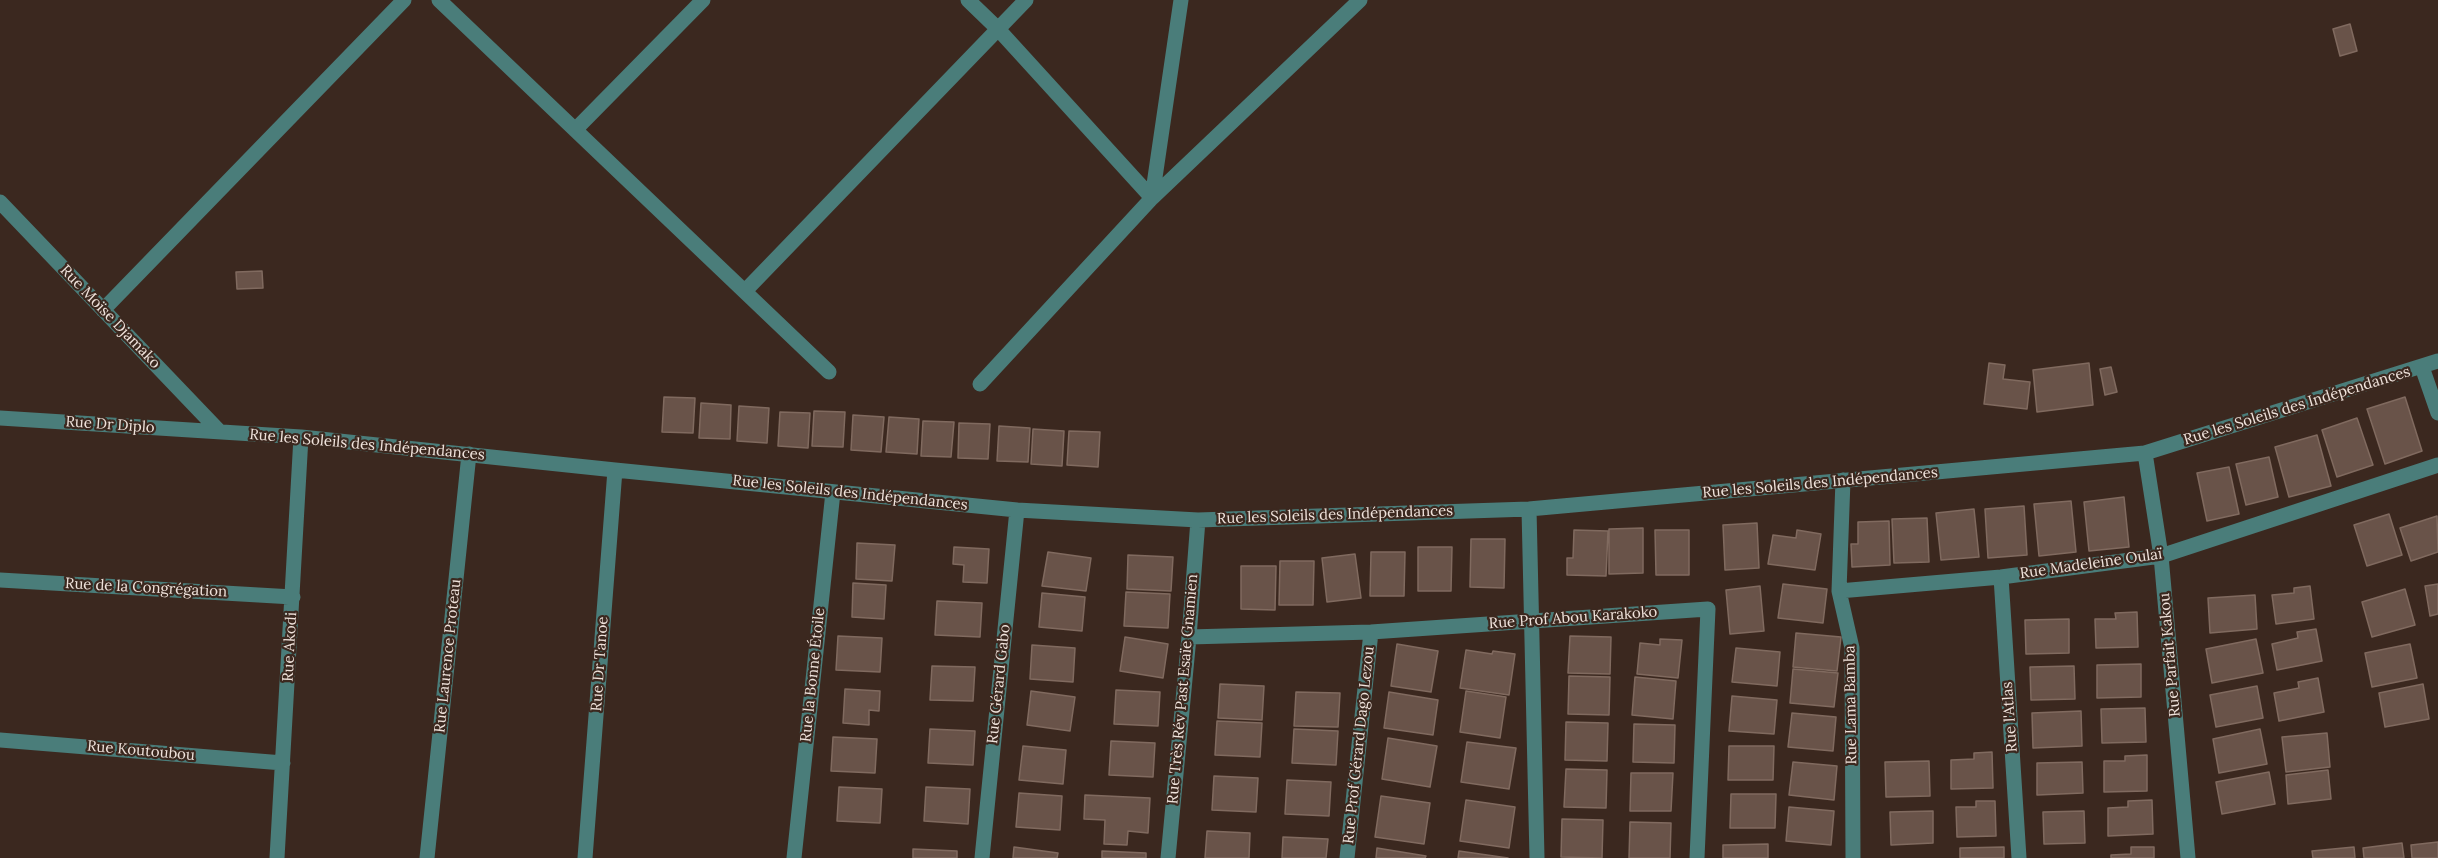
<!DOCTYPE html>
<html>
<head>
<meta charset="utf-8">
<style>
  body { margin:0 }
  canvas { display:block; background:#3b281f }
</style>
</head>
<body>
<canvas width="2438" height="858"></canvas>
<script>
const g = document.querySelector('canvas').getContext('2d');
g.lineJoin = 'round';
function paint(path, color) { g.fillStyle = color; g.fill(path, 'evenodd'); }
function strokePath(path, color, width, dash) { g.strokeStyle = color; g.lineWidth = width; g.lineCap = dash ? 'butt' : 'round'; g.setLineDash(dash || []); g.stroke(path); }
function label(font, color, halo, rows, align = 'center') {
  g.font = font + ' Lora,serif'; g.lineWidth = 4.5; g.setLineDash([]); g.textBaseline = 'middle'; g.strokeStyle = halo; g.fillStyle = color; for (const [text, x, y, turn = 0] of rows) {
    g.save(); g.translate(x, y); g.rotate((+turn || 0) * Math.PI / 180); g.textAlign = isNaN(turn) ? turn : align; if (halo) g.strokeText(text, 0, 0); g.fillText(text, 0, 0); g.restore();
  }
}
const building = new Path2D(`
  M2350 24 2357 51 2340 56 2333 29Z
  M262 271 263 288 237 289 236 272Z
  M1989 363 2005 365 2003 379 2030 382 2027 409 1984 404Z
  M2089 363 2093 405 2037 412 2033 370Z
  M2111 367 2117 392 2105 395 2100 369Z
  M664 397 695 398 693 433 662 432Z
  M2405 397 2422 451 2385 464 2367 409Z
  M701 403 731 405 730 439 699 438Z
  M739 406 769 408 767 443 737 441Z
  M814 411 845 412 843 447 812 446Z
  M780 412 810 413 808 448 778 446Z
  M853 415 884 417 881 452 851 450Z
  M889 417 919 419 917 454 886 452Z
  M2357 418 2373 465 2337 477 2322 430Z
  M923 421 954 422 951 457 921 456Z
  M959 423 990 424 988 459 958 458Z
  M999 426 1030 428 1028 462 997 461Z
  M1033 429 1064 431 1062 466 1031 464Z
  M1069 431 1100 432 1098 467 1067 465Z
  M2317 435 2331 486 2289 497 2275 447Z
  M2269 457 2278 497 2246 505 2236 464Z
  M2229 467 2239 514 2207 521 2197 473Z
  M2124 497 2129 547 2089 551 2084 502Z
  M2071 501 2076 552 2039 556 2034 504Z
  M2024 506 2027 555 1988 558 1985 509Z
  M1974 509 1979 557 1941 560 1936 513Z
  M2389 514 2402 555 2367 566 2354 525Z
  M2437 516 2438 552 2411 561 2400 528Z
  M1927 518 1929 562 1894 563 1892 519Z
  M1889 521 1890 565 1852 567 1851 544H1858V522Z
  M1757 523 1759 568 1725 570 1723 525Z
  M1643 528V573L1609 574V529Z
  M1574 530 1608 531 1606 576 1567 575V558H1573Z
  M1655 530H1689V575H1656Z
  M1797 530 1821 534 1815 570 1768 564 1773 535 1796 538Z
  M1471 539H1505L1504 588 1470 587Z
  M857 543 895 545 892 581 856 579Z
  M954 547 989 549 987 583 963 582 964 565 953 564Z
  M1418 547H1452L1451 591H1418Z
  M1048 552 1091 558 1086 591 1042 586Z
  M1371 552H1405L1404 596H1370Z
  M1355 554 1361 598 1327 602 1322 558Z
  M1128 555 1173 557 1171 591 1127 589Z
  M1280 561H1314L1313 605H1279Z
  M1241 566H1276L1275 610 1241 609Z
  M853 583 886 585 884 619 852 617Z
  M1783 584 1827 589 1823 623 1778 618Z
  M2438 584V614L2430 616 2425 586Z
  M1760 586 1764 631 1730 634 1726 590Z
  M2310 586 2314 619 2276 624 2272 595 2294 593V588Z
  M2405 589 2415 625 2372 637 2362 602Z
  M1126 592 1170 594 1168 628 1124 626Z
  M1042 593 1085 597 1082 631 1039 627Z
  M2255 595 2257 629 2210 633 2208 598Z
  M937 601 982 603 980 637 935 635Z
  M2137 612 2138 647 2096 648 2095 619H2116L2115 613Z
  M2069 619V653L2026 654 2025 620Z
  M2316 629 2322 661 2277 670 2272 644 2298 638 2297 632Z
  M1796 633 1841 637 1837 671 1793 667Z
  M838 636 882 638 880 672 836 670Z
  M1570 636 1611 637 1610 674 1568 673Z
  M1125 637 1168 644 1163 678 1120 671Z
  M1660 639 1682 640 1678 678 1637 674 1640 643 1660 645Z
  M2256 639 2263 673 2212 683 2206 649Z
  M1397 644 1438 651 1431 692 1391 686Z
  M2410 644 2417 678 2372 687 2365 653Z
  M1032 645 1075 648 1073 682 1030 679Z
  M1736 648 1780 652 1777 686 1732 682Z
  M1466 650 1492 654 1493 651 1515 654 1509 695 1460 688Z
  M2141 664V697L2097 698V665Z
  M932 666 975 667 973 701 930 700Z
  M2074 666 2075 699 2031 700 2030 667Z
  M1793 669 1838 673 1834 707 1790 703Z
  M1569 676 1610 677 1609 715 1568 714Z
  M1635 677 1676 681 1673 719 1632 715Z
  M2318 678 2324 712 2279 721 2274 693 2299 688 2298 682Z
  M1220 684 1264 686 1262 720 1218 718Z
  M2423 684 2429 719 2385 727 2379 693Z
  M2257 686 2263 718 2216 727 2210 695Z
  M845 689 880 691 879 711 869 710V725L843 723Z
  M1116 690 1160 692 1158 726 1114 724Z
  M1031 691 1075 697 1070 731 1027 725Z
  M1466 691 1506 697 1500 738 1460 732Z
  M1296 692 1340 693 1338 727 1294 726Z
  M1389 692 1438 700 1433 735 1384 728Z
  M1732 696 1777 700 1774 734 1729 731Z
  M2145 708 2146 742 2102 743 2101 709Z
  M2081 711 2082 746 2033 748 2032 713Z
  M1792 713 1836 717 1833 751 1788 747Z
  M1217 721 1262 723 1260 757 1215 755Z
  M1566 722 1608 723 1607 761 1565 760Z
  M1634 724 1675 725 1674 763 1633 762Z
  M930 729 975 731 973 765 928 763Z
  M1294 729 1338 731 1336 765 1292 763Z
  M2260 729 2267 764 2219 773 2213 739Z
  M2327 733 2330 767 2286 772 2282 737Z
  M833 737 877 739 875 773 831 771Z
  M1388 738 1437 746 1430 787 1382 779Z
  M1111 741 1155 743 1153 777 1109 775Z
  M1467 742 1516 748 1509 789 1461 782Z
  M1023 746 1066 750 1063 784 1019 780Z
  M1729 746H1774L1773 780H1728Z
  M1992 752 1993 788 1951 789V760L1974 759V753Z
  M2147 755V791L2104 792V761H2125V756Z
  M1929 761 1930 796 1886 797 1885 762Z
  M1793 762 1837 766 1834 800 1789 795Z
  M2082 762 2083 793 2037 795V763Z
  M1566 769 1607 770 1606 808 1564 807Z
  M2328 770 2331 799 2288 804 2286 775Z
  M2269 772 2275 804 2222 814 2216 782Z
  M1631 773H1673L1671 811H1630Z
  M1214 776 1258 778 1256 812 1212 810Z
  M1287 780 1331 782 1329 816 1285 814Z
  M839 787 882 789 880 823 837 821Z
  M926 787 970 789 968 824 924 821Z
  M1019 793 1062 796 1060 830 1016 827Z
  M1731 794H1776L1775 828H1730Z
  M1085 795 1150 798 1148 833 1128 831 1127 845 1104 844 1105 820 1084 819Z
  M1381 796 1430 803 1424 844 1375 837Z
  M1466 800 1515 807 1509 848 1460 841Z
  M2152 800 2153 834 2108 836V808L2128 807V801Z
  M1976 801H1995L1996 836 1957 837 1956 807H1976Z
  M1789 807 1834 811 1831 845 1786 841Z
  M1933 811V843L1891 845 1890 812Z
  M2084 811 2085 843 2044 844 2043 812Z
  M1562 819 1603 820 1602 858 1561 857Z
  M1630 822 1671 823 1670 858H1629Z
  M1207 831 1250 833 1249 858H1205Z
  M1283 837 1328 839 1326 858H1282Z
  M2438 842V858H2412L2411 845Z
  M2402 843 2404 858H2364L2363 848Z
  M1768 844V858H1723V845Z
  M1014 847 1058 853 1057 858H1013Z
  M2004 847V858H1960V848Z
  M2131 847H2154V858H2111V855L2131 854Z
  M2354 847 2355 858H2313L2312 851Z
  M1377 848 1426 856 1425 858H1376Z
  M913 849 957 851V858H913Z
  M1102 851 1146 853V858H1102Z
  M1459 851 1508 858H1458Z`);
paint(building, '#695349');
strokePath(building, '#806a5f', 1.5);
strokePath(new Path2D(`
  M439 0 829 372
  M968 0 998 29 1152 198
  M575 130 703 0
  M1152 198 1181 0
  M0 202 220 432
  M745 291 1026 0
  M103 310 404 0
  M2422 367 2438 413
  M980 384 1152 198 1360 0
  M0 418 301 437 615 470 1017 510 1198 520 1529 509 2145 453 2438 361
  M2145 453 2161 556 2188 858
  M1843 480 1839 591 1852 648 1853 858
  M1529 509 1537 858
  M2001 577 2019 858
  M0 580 293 597
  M1839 591 2001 577 2161 556 2438 465
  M1189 637 1371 632 1708 609 1697 858
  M0 740 283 763
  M277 858 301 437
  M427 858 469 454
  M585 858 615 470
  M794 858 833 492
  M982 858 1017 510
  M1168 858 1189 637 1198 520
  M1347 858 1371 632`), '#4a7d7a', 15);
label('15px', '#efe2db', '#3b281f', [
  ["Rue Moïse Djamako",110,317,46],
  ["Rue les Soleils des Indépendances",2297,406,-17],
  ["Rue Dr Diplo",110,425,4],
  ["Rue les Soleils des Indépendances",367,445,5],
  ["Rue les Soleils des Indépendances",1820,483,-5],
  ["Rue les Soleils des Indépendances",850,493,6],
  ["Rue les Soleils des Indépendances",1335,515,-2],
  ["Rue Madeleine Oulaï",2091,564,-8],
  ["Rue de la Congrégation",146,588,3],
  ["Rue Prof Abou Karakoko",1573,618,-4],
  ["Rue Akodi",290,647,-87],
  ["Rue Parfait Kakou",2170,655,-95],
  ["Rue Laurence Proteau",448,656,-84],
  ["Rue Dr Tanoe",600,664,-86],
  ["Rue la Bonne Étoile",813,675,-84],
  ["Rue Gérard Gabo",999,684,-84],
  ["Rue Très Rév Past Esaïe Gnamien",1183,689,-85],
  ["Rue Lama Bamba",1851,705,-91],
  ["Rue l'Atlas",2010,717,-94],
  ["Rue Prof Gérard Dago Lezou",1359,745,-84],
  ["Rue Koutoubou",141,751,5]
]);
</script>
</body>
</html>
